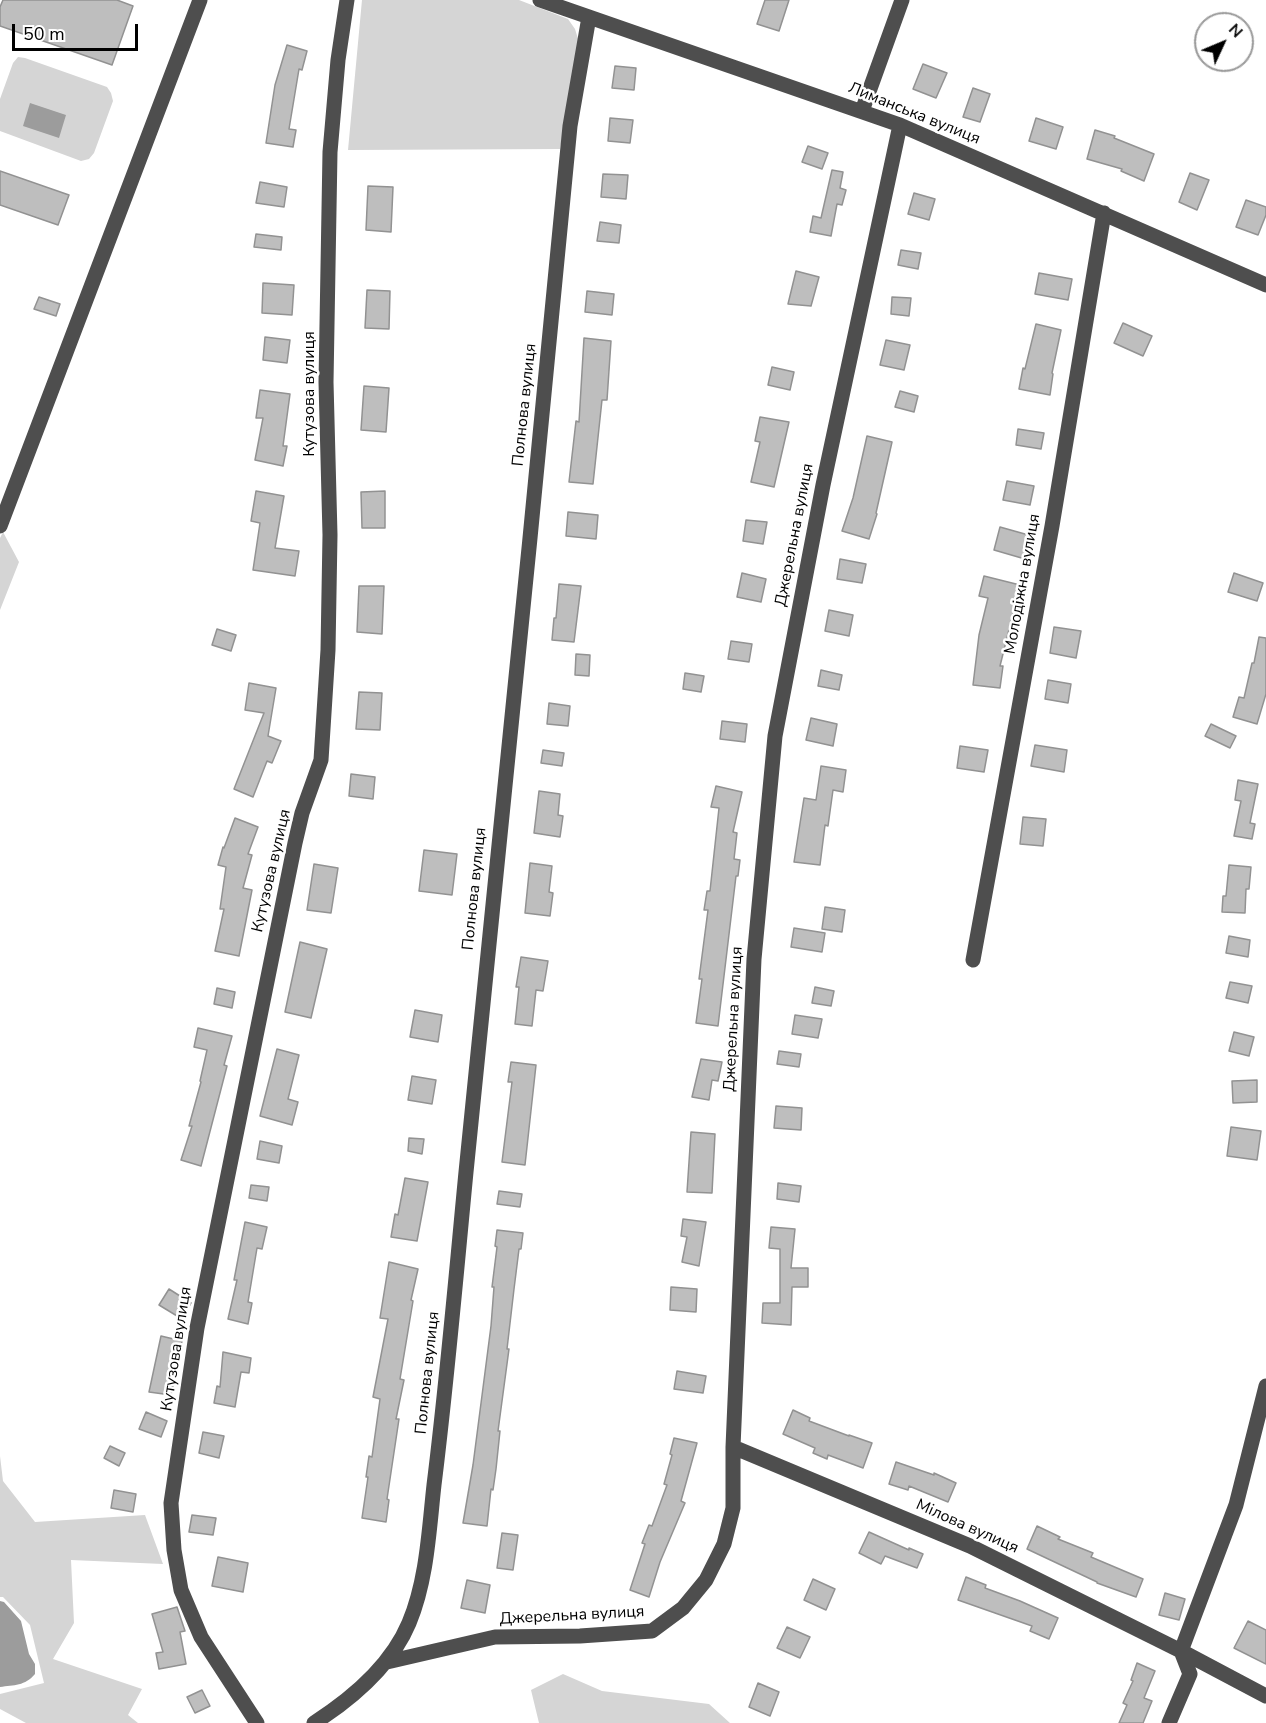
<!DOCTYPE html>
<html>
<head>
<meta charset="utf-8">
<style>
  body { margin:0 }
  #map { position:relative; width:1266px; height:1723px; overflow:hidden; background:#fff; font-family:"Nunito Sans",sans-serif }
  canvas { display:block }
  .north { position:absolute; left:1194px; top:12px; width:60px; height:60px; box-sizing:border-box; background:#fff; border:2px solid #999; border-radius:50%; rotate:46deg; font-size:16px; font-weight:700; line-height:24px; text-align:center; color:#000 }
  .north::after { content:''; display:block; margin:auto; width:21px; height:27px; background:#000; clip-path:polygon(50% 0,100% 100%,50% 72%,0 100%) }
  .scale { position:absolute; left:12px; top:24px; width:126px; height:27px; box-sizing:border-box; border:3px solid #000; border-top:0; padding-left:8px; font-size:18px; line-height:21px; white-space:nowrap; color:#000; -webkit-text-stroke:4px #fff; paint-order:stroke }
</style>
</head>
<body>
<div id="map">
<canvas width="1266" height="1723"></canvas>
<div class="north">N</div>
<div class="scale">50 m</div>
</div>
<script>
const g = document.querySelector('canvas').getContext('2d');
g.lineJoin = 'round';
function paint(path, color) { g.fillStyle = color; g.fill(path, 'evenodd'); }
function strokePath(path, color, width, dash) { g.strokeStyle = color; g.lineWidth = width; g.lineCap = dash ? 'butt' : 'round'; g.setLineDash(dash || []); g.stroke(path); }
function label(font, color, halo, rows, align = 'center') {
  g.font = font + ' "Nunito Sans",sans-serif'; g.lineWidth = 5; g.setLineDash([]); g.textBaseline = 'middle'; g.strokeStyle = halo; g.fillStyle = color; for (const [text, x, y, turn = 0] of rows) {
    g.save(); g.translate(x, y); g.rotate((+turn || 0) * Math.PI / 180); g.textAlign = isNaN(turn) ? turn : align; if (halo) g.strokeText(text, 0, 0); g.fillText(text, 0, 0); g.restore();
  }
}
paint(new Path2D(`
  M362 0H519L568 19 575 29 579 42 560 149 348 150Z
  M18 57 25 58 107 87 111 93 113 101 94 153 89 159 81 161 0 131V99L13 63Z
  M3 532 19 562 0 610V538Z
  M0 1456 3 1481 35 1522 145 1515 163 1564 71 1560 74 1623 53 1659 142 1689 128 1715 138 1723H26L0 1709V1694L44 1683 30 1625 3 1597H0Z
  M563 1674 602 1691 709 1704 730 1723H539L531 1690Z`), '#d5d5d5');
paint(new Path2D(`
  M30 103 66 115 59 138 23 126Z
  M0 1601 4 1602 21 1621 29 1654 35 1664V1674C25 1686 14 1685 0 1687Z`), '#9c9c9c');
const building = new Path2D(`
  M3 0H117L133 6 112 65 0 26V7Z
  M765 0H789L779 31 757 24Z
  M287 45 307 51 302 70 299 69 289 129 296 130 293 147 266 143 275 85Z
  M923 64 947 73 936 98 913 89Z
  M615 66 636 68 634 90 612 88Z
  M973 88 990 94 980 122 963 117Z
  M610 118 633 120 630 143 608 141Z
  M1036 118 1063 127 1056 149 1029 141Z
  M1095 130 1115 136 1114 138 1154 154 1144 181 1121 171 1122 169 1087 159Z
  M808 146 828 153 822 169 802 162Z
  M832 170 843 172 840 188 846 190 842 205 837 204 831 236 810 232 813 216 821 218Z
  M0 171 69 195 58 225 0 205Z
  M1190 173 1209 180 1197 210 1179 202Z
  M603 174 628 175 626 199 601 197Z
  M260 182 287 187 284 207 256 203Z
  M368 186 393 187 391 232 366 230Z
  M914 193 935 199 929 220 908 214Z
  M1246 200 1266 207V215L1258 235 1236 227Z
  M600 222 621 225 619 243 597 241Z
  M256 234 282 237 281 250 254 247Z
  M901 250 921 253 918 269 898 265Z
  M796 271 819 277 811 306 788 304Z
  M1039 273 1072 279 1068 300 1035 294Z
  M263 283 294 285 292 315 262 313Z
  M367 290 390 291 389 329 365 328Z
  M587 291 614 294 612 315 585 312Z
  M39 297 60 304 56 316 34 309Z
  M892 297 911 298 909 316 891 314Z
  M1123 323 1152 336 1143 356 1114 343Z
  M1036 324 1061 330 1052 373 1053 374 1050 395 1019 389 1023 368 1025 369Z
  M265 337 290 340 287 363 263 360Z
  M584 338 611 341 607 400H602L593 484 569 482 576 421 579 422Z
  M886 340 910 345 904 370 880 365Z
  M772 367 794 372 790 390 768 385Z
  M364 386 389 388 386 432 361 430Z
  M260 390 290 394 283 446H287L283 466 255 460 263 418H256Z
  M900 391 918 396 914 412 895 407Z
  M760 417 789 422 774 487 751 482 760 442 755 441Z
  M1018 429 1044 433 1041 449 1016 445Z
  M867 436 892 442 876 513 877 514 869 539 842 531 853 498Z
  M1007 481 1034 486 1030 505 1003 500Z
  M256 491 284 496 275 548 299 551 295 576 253 570 260 523 251 521Z
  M385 491V528H362L361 492Z
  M568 512 598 515 596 539 566 536Z
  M746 520 767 522 763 544 743 541Z
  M1000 527 1032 536 1025 559 994 550Z
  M840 559 866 564 862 583 837 579Z
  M742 573 766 579 761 602 737 597Z
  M1234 573 1263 583 1257 601 1228 592Z
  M984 576 1020 585 1000 666H1003L1000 688 973 685 979 635 988 598 979 596Z
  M559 584 581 586 574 642 552 640 554 618H556Z
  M359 586H384L382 634 357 632Z
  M829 610 853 615 849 636 825 631Z
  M1054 627 1081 631 1076 658 1050 653Z
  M217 629 236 635 231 651 212 645Z
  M1259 637 1266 638V694L1257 724 1233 717 1239 697 1244 698 1252 663H1254Z
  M731 641 752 644 749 662 728 659Z
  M576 654 590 655 589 676 575 675Z
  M821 670 842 675 839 690 818 686Z
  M685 673 704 676 701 692 683 689Z
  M1048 680 1071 684 1068 703 1045 699Z
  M249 683 276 688 268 736 281 741 272 763 267 761 253 797 234 789 264 713 245 710Z
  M359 692 382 693 380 730 356 729Z
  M549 703 570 706 568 726 547 724Z
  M811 718 837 724 833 746 806 740Z
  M722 721 747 724 745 742 720 739Z
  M1211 724 1236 736 1230 748 1205 736Z
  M1035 745 1067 750 1064 772 1031 766Z
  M960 746 988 750 984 772 957 768Z
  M543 750 564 753 562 766 541 763Z
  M821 766 846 770 843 792 833 790 828 826 825 825 820 865 794 862 804 798 816 800Z
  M351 774 375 777 373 799 349 796Z
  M1238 780 1258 784 1250 823 1255 824 1252 839 1234 836 1241 801 1235 800Z
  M716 786 742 792 733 832 737 833 734 859 740 860 738 876H736L718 1026 696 1023 702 979H699L708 910H704L707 891H710L719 808 711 807Z
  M539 791 560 794 558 815 563 816 560 837 534 833Z
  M1023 817 1046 819 1043 846 1020 844Z
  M235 818 258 827 248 854 252 855 243 888 252 890 239 956 215 951 224 909H220L226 867 218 865 223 847 224 848Z
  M424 850 457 854 452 895 419 891Z
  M530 863 552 866 549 892 553 893 550 916 525 913Z
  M314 864 338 868 331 913 307 910Z
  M1229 865 1251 867 1249 889H1246L1245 913 1222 912 1223 896H1226Z
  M825 907 845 910 842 932 822 929Z
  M794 928 825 933 822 952 791 947Z
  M1229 936 1250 940 1248 957 1226 953Z
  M300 942 327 949 311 1018 285 1012Z
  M521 957 548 961 543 991 536 990 532 1026 515 1024 519 987H516Z
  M1230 982 1252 986 1248 1003 1226 998Z
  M815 987 834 991 831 1006 812 1003Z
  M217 988 235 992 232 1008 214 1004Z
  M415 1010 442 1015 438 1042 410 1037Z
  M795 1015 822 1019 818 1038 792 1034Z
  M198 1028 232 1036 224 1065 227 1066 201 1166 181 1160 192 1126H189L201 1082 200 1081 207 1050 194 1047Z
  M1234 1032 1254 1037 1249 1056 1229 1051Z
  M277 1049 299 1055 288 1099 298 1102 292 1125 260 1116Z
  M779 1051 801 1054 799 1067 777 1064Z
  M701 1059 722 1062 718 1081 712 1080 709 1100 692 1097Z
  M511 1062 536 1065 525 1165 502 1162 512 1082H508Z
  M412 1076 436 1080 432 1104 408 1100Z
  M1257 1080V1102L1233 1103 1232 1081Z
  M776 1106 802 1108 801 1130 774 1128Z
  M1231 1127 1261 1131 1257 1160 1227 1156Z
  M691 1132 715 1134 712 1193 687 1192Z
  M409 1138 424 1139 422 1154 408 1151Z
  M260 1141 282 1146 279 1163 257 1159Z
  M405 1178 428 1182 417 1241 391 1237 395 1214 398 1215Z
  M778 1183 801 1186 799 1202 777 1199Z
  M251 1185 269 1187 267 1201 249 1198Z
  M499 1191 522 1194 520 1207 497 1204Z
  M683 1219 706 1222 699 1266 682 1262 687 1237 681 1236Z
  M245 1222 267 1227 262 1249 257 1248 248 1302 252 1303 248 1324 228 1319 237 1280H234Z
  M771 1227 795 1229 791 1268H808V1287H792L791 1325 762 1323 763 1303H780V1249L769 1248Z
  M497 1230 523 1233 521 1249H519L514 1289 507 1349H509L498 1431H500L496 1469 493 1490 491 1489 487 1526 463 1523 473 1465 491 1326 494 1287H492L497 1247 495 1246Z
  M389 1262 418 1269 411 1300 413 1301 400 1379 404 1380 396 1419H399L387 1499 389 1500 386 1522 362 1518 368 1477H366L369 1456 372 1457 380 1399 373 1397 388 1319 380 1318Z
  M671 1287 697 1289 696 1312 670 1310Z
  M169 1289 191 1303 182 1319 159 1305Z
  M161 1336 182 1341 171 1395 149 1392Z
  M223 1352 251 1358 249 1373 241 1372 235 1407 214 1403 217 1386 220 1387Z
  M677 1371 706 1376 703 1393 674 1389Z
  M793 1410 810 1418 809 1421 849 1436V1435L872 1443 863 1468 828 1455 827 1459 813 1453 815 1448 783 1434Z
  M146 1412 167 1421 161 1437 139 1429Z
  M203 1432 224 1436 219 1458 199 1453Z
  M674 1438 697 1443 681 1501 685 1503 660 1562 649 1597 630 1590 645 1544 642 1543 649 1525 652 1526 667 1485 664 1484 672 1455 670 1454Z
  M110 1446 125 1453 119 1466 104 1458Z
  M896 1462 934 1475V1473L956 1483 948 1502 909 1486 908 1490 889 1484Z
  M114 1490 136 1494 133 1512 111 1508Z
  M192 1515 216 1518 213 1535 189 1532Z
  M1037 1526 1060 1537 1058 1539 1093 1553 1091 1557 1143 1579 1136 1597 1097 1583V1582L1027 1549Z
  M869 1532 909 1550V1548L923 1554 917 1568 885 1556 881 1564 859 1553Z
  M502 1533 518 1535 513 1570 497 1568Z
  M218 1557 248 1563 243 1592 212 1586Z
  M966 1577 986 1585 985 1588 1020 1601 1058 1618 1049 1639 1030 1631 1032 1626 958 1600Z
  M813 1579 835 1589 826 1610 804 1600Z
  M467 1580 490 1585 485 1613 461 1608Z
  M1165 1593 1185 1599 1179 1620 1159 1615Z
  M177 1607 185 1631 180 1632 186 1664 159 1669 156 1653 163 1652 152 1614Z
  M1248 1621 1266 1630V1664L1234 1648Z
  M787 1627 810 1637 800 1658 777 1648Z
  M1137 1663 1155 1671 1144 1698 1152 1701 1143 1723H1119L1127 1705 1123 1703 1133 1681 1131 1680Z
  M758 1683 779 1692 770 1716 749 1707Z
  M202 1690 210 1706 195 1713 187 1697Z`);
paint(building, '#bebebe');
strokePath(building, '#929292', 1.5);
strokePath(new Path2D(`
  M540 0 900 125 1266 285
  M862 111 902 0
  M0 526 200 0
  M973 960 1052 526 1104 213
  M733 1447 970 1546 1181 1651 1266 1696
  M1181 1651 1236 1505 1266 1386
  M387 1662 495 1637 580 1636 652 1631 683 1608 706 1580 724 1544 733 1508V1447L754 959 775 736 823 485 900 125
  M257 1723 201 1637 181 1590 174 1550 171 1503 197 1328 295 843 302 813 321 760 328 650 330 535 326 382 330 152 338 60 347 0
  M314 1723C353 1698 391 1666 409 1623 427 1580 429 1530 434 1485 447 1381 456 1276 466 1172 500 823 538 475 570 126L589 17
  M1169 1723 1190 1674 1181 1651`), '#4e4e4e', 15);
label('16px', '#000', '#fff', [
  ["Лиманська вулиця",914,114,22],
  ["Кутузова вулиця",310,394,-90],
  ["Полнова вулиця",525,405,-84],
  ["Джерельна вулиця",795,535,-79],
  ["Молодіжна вулиця",1023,584,-80],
  ["Кутузова вулиця",272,871,-77],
  ["Полнова вулиця",475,889,-84],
  ["Джерельна вулиця",734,1019,-87],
  ["Кутузова вулиця",177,1349,-81],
  ["Полнова вулиця",428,1373,-84],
  ["Мілова вулиця",967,1527,24],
  ["Джерельна вулиця",572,1616,-3]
]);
</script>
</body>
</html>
